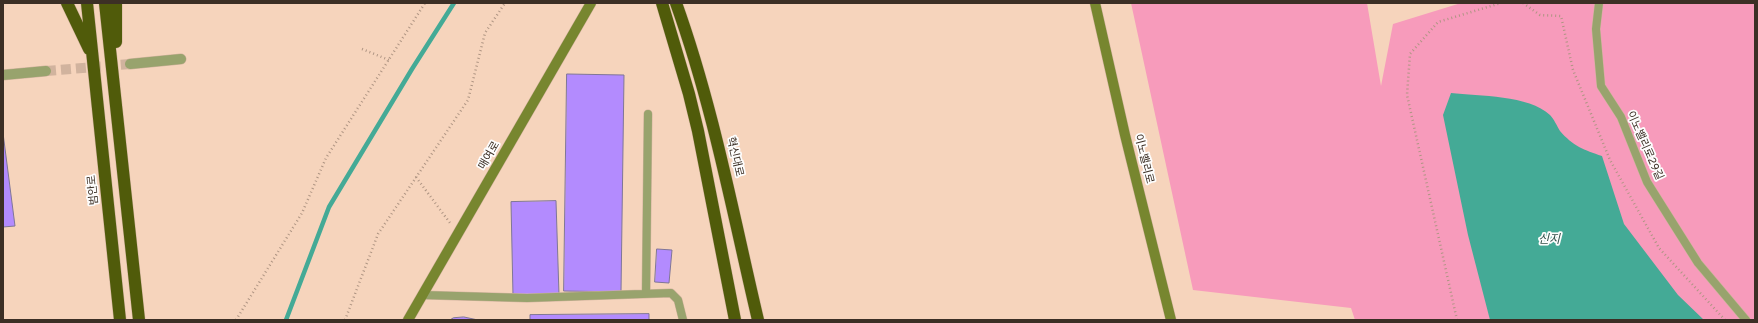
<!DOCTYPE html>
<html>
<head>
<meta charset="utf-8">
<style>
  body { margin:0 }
  #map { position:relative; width:1758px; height:323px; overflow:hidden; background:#f6d4bc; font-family:Overpass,sans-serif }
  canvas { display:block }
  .frame { position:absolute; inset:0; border:4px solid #3c2f25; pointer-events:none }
</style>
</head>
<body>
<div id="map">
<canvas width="1758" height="323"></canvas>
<div class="frame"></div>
</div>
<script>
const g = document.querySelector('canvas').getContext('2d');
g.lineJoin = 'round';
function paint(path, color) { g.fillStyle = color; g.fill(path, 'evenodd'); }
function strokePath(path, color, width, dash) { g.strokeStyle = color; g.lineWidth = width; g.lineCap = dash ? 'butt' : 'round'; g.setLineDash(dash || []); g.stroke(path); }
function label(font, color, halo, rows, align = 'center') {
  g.font = font + ' Overpass,"Noto Sans KR",sans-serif'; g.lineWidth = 3.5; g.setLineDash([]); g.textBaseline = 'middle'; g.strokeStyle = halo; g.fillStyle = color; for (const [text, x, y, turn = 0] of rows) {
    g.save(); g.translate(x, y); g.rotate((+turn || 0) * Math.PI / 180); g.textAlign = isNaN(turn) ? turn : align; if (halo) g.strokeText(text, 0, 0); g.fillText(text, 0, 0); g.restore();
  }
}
paint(new Path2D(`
  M1131 3H1367L1381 86 1393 24 1461 3H1755V320H1355L1351 308 1193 290Z`), '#f79bbb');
paint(new Path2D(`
  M1451 93C1479 96 1529 95 1550 115 1554 119 1557 126 1560 131 1573 146 1584 150 1602 156L1624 224 1678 295 1704 320H1490L1468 235 1443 115Z`), '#44aa96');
strokePath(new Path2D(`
  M286 320 329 207 412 69 454 3`), '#44aa96', 4.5);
const building = new Path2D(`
  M567 74 624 75 621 292 564 291Z
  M3 133 15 226 3 227Z
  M556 201 559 295 513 296 511 202Z
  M657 249 672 250 669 283 655 282Z
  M649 314V320H530V315Z
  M464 317 478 320H450L453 318Z`);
paint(building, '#b38bfe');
strokePath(building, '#7f7696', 1);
strokePath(new Path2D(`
  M46 71 130 64`), '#d1b39e', 10, [10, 5]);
const lane = new Path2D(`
  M1599 3 1596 29 1601 86 1621 117 1647 182 1698 263 1746 320
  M646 294 648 114
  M422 295 527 298 671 293 678 300 683 320`);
const street = new Path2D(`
  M130 64 181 59
  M3 75 46 71`);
const secondary = new Path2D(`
  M1095 3 1125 135 1171 320
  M408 320 591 3`);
const highway = new Path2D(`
  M67 3 89 49
  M87 3 120 320
  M105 3 139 320
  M116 3V42
  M662 3 689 94 698 131 735 320
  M676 3C713 106 733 214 758 320`);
strokePath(lane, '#d1b39e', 9);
strokePath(street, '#d1b39e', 11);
strokePath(secondary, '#d1b39e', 11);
strokePath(highway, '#d1b39e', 13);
strokePath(new Path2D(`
  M1523 3 1540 15 1561 16 1573 70 1610 160 1659 248 1725 320
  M362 49 389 60
  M416 177 450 223
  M236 320 302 213 326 158 425 3
  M345 320 378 234 468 100 485 33 505 3
  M1457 320 1407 95 1410 54 1438 22 1501 3`), '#af9583', 2.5, [1, 3]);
strokePath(lane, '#98a36d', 8);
strokePath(street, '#98a36d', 10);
strokePath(secondary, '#77862f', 10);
strokePath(highway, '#505b0a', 12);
label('11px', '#3c2f25', '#fdfdfd', [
  ["이노밸리로29길",1644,146,66],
  ["매여로",490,156,-60],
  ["혁신대로",734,157,77],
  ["이노밸리로",1143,159,76],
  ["범안로",94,190,-96]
]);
label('italic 12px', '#304f48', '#fdfdfd', [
  ["신지",1549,241]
]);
</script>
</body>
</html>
